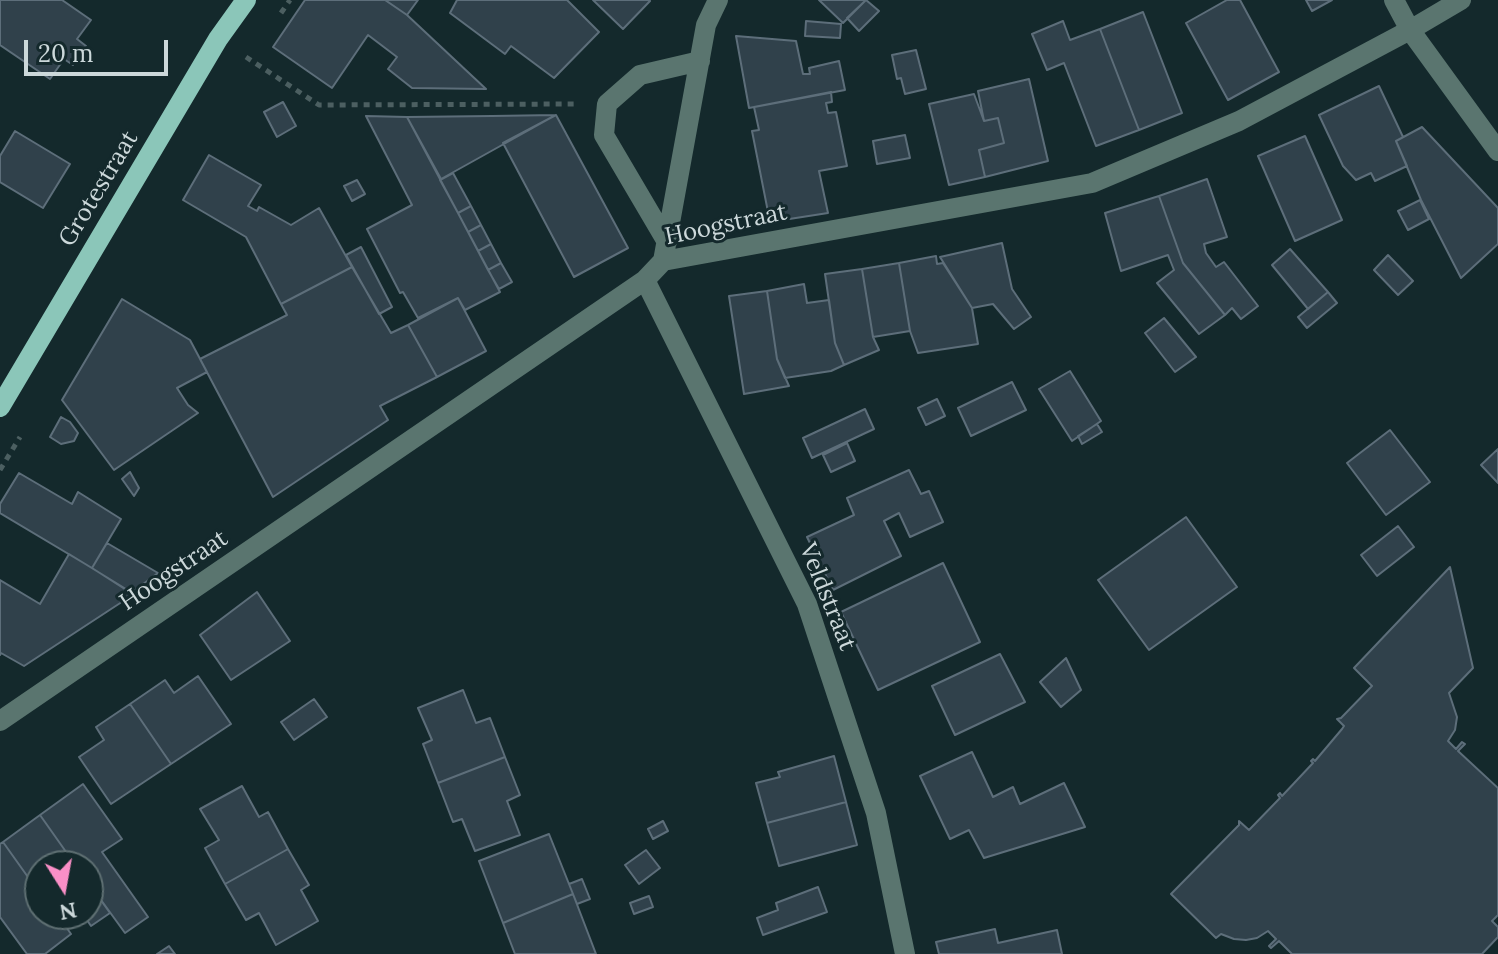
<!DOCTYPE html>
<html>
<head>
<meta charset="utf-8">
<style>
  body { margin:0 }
  #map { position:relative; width:1498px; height:954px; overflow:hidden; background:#14292c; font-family:Lora,serif }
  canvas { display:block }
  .north { position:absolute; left:24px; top:850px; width:80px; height:80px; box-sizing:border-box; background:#14292c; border:2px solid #5e6f72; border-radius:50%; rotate:169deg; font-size:22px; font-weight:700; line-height:32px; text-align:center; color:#ccd8da }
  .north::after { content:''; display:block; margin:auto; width:28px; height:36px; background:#fa8fc7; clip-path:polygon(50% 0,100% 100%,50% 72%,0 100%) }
  .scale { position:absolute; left:24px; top:40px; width:144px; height:36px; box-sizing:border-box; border:4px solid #ccd8da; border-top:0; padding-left:10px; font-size:24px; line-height:28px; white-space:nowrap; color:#ccd8da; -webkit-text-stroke:6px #14292c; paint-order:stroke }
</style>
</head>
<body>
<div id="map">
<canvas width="1498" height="954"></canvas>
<div class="north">N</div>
<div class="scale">20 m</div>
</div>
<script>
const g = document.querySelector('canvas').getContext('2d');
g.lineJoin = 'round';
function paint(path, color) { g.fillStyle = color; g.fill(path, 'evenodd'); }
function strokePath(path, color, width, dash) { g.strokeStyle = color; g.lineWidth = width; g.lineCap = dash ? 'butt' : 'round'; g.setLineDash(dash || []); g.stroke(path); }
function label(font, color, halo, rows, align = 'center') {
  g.font = font + ' Lora,serif'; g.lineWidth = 6; g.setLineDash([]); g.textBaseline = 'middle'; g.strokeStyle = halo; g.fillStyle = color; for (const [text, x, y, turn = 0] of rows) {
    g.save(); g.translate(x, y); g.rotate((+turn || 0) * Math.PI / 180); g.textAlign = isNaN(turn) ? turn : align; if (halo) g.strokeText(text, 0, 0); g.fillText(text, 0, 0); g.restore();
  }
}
const building = new Path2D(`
  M0 0H62L91 20 77 39 86 46 73 65 64 59 50 79 0 45Z
  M305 0H385L407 15 486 89 412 88 388 69 397 57 368 35 332 88 273 47Z
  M385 0H418L407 15Z
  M457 0H567L599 32 554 78 511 46 505 54 450 13Z
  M593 0H648L650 1 623 29Z
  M819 0H866L843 23Z
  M866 0 879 11 859 31 847 18Z
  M1227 0H1240L1279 72 1228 100 1186 23Z
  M1306 0H1332L1312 11Z
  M1143 12 1182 113 1139 130 1100 29Z
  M806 21 841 24 840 38 805 36Z
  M1063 21 1070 40 1100 29 1139 130 1096 146 1064 63 1047 70 1032 34Z
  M736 36 796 41 803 74H810L809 68 839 61 845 90 749 108Z
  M916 50 926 89 905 94 901 78 897 79 892 55Z
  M1029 79 1048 161 985 177 979 150 1004 143 998 118 984 121 978 91Z
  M1379 86 1403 137 1396 141 1407 166 1375 181 1371 173 1356 180 1343 166 1319 115Z
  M831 92 832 102 826 103 828 113 836 112 847 166 819 171 828 213 770 222 752 131 759 130 754 107Z
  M974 94 984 121 998 118 1004 143 979 150 985 177 949 185 929 104Z
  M283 102 296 126 277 137 264 112Z
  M556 115 628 248 574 277 503 143Z
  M556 115 441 179 407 117 492 116Z
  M366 116 407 117 500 292 465 310 458 298 418 318 403 292 400 293 367 229 412 205Z
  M1422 127 1498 208V244L1461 278 1421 200 1396 141Z
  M15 131 70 164 43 208 0 182V156Z
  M905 135 910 158 877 164 873 141Z
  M1305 136 1342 220 1295 241 1258 156Z
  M209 155 261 185 248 206 257 211 259 207 291 225 319 208 352 267 281 304 246 237 183 200Z
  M453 173 471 206 458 213 440 180Z
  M1207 179 1227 237 1204 244 1206 253 1216 267 1224 262 1258 306 1241 319 1232 308 1225 315 1183 263 1159 196Z
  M357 180 365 194 352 201 344 186Z
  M1159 196 1183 263 1225 315 1199 334 1157 283 1174 270 1168 255 1121 271 1105 213Z
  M1420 200 1429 219 1408 230 1398 211Z
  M471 206 481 225 468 232 458 213Z
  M481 225 491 244 478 251 468 232Z
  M1002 243 1012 289 1031 317 1014 329 993 304 972 308 940 257Z
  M491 244 501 263 488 270 478 251Z
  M361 247 392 307 379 314 346 255Z
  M1290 249 1328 292 1308 309 1272 265Z
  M1388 255 1413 281 1398 295 1374 270Z
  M936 256 937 264 943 263 972 308 978 344 918 353 910 331 899 263Z
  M501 263 512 282 499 289 488 270Z
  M899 263 910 331 873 337 862 269Z
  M352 267 391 333 408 325 437 377 380 406 388 420 273 497 200 359 287 315 281 304Z
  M862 269 873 337 879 350 844 365 835 343 825 274Z
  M804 284 807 303 829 300 835 343 844 365 831 371 785 378 777 359 767 291Z
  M767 291 777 359 789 386 744 394 729 296Z
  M1328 292 1337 303 1307 328 1298 317Z
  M458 298 486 351 437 377 408 325Z
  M122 299 190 340 207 372 177 388 188 405 198 413 114 470 62 400Z
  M1164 318 1196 357 1175 372 1145 333Z
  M1070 371 1101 421 1072 441 1039 389Z
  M1012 382 1026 410 971 436 958 408Z
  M937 399 945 416 926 425 918 408Z
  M865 409 874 429 812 458 803 438Z
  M61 417 70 422 78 433 74 441 61 444 50 437Z
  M1097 424 1102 432 1082 444 1078 436Z
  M1390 430 1430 482 1386 515 1347 463Z
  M847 443 855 461 831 472 823 455Z
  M1498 449V483L1481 465Z
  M909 470 921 494 929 491 943 522 910 537 899 513 884 521 901 556 833 590 807 537 854 515 847 498Z
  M130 472 139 488 134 496 122 479Z
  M19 473 72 504 78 492 121 519 92 568 0 513V504Z
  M1186 517 1237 587 1149 650 1098 580Z
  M1398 526 1414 547 1377 576 1361 555Z
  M107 543 158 573 131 593 92 568Z
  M69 554 134 594 24 666 1 653 0 655V580L40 604Z
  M943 563 980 642 878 690 841 612Z
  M1450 567 1473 668 1449 693 1457 717 1455 730 1448 741 1456 749 1462 742 1465 744 1458 751 1498 788V915L1492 921 1498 927V937L1482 954H1292L1279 941 1271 948 1269 946 1276 939 1268 931 1257 938 1246 940 1234 939 1221 934 1216 938 1171 894 1239 825V821L1249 830 1280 798 1278 795 1280 793 1282 796 1313 763 1311 761 1313 759 1315 761 1342 729 1344 726 1337 719 1341 718 1372 686 1354 668Z
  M257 592 290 641 231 680 200 635Z
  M1000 654 1025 702 955 735 932 686Z
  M1066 658 1081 690 1061 707 1040 682Z
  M198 676 231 724 171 764 130 704 165 680 174 693Z
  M463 690 476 723 490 718 505 757 438 783 423 744 432 740 418 708Z
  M314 699 327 717 294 740 281 722Z
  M130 704 171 764 111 804 79 757 104 740 96 727Z
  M972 752 993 797 1013 787 1020 804 1064 783 1085 827 984 858 969 830 950 839 920 776Z
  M834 756 846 802 767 823 756 783 780 777 778 772Z
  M505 757 520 795 507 801 520 835 475 851 462 819 453 822 438 783Z
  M83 784 122 839 102 852 148 917 125 933 88 882V866H76L40 815Z
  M242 786 259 817 268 812 288 849 225 884 205 848 219 840 200 809Z
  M846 802 857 845 779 866 767 823Z
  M40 815 76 866H40V894L3 842Z
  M663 821 668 831 653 839 648 829Z
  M549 834 573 894 503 923 479 861Z
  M3 842 40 894V914H57L71 934 45 954H27L0 917V844Z
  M288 849 309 885 301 890 318 921 276 945 259 913 246 920 225 884Z
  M646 850 660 868 639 884 625 865Z
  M582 879 590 899 577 904 569 884Z
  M88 882 110 913 91 926 83 914H88Z
  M818 887 827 912 763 935 757 918 778 910 776 903Z
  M573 894 596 954H515L503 923Z
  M649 896 653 907 634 914 630 903Z
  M995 929 998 943 1057 930 1062 954H939L936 942Z
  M169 946 175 954H157Z`);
paint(building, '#30414b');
strokePath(building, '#5d6e7a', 2);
strokePath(new Path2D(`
  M281 13 290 0
  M246 57 319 105 574 104
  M0 470 20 437`), '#4c5f61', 5, [6, 6]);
strokePath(new Path2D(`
  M1394 0 1410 30 1498 151
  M667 242 604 135 607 104 640 75 700 61
  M663 261 706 25 718 0
  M645 280 807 604 876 813 905 954
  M0 721 645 280 663 261 1092 183 1239 121 1410 30 1461 0`), '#5a756f', 20);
strokePath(new Path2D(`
  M0 407 218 39 246 0`), '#8bc6b9', 20);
label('24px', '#ccd8da', '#14292c', [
  ["Grotestraat",99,189,-59],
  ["Hoogstraat",726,225,-12],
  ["Hoogstraat",174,571,-34],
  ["Veldstraat",827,597,68]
]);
</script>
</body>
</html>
